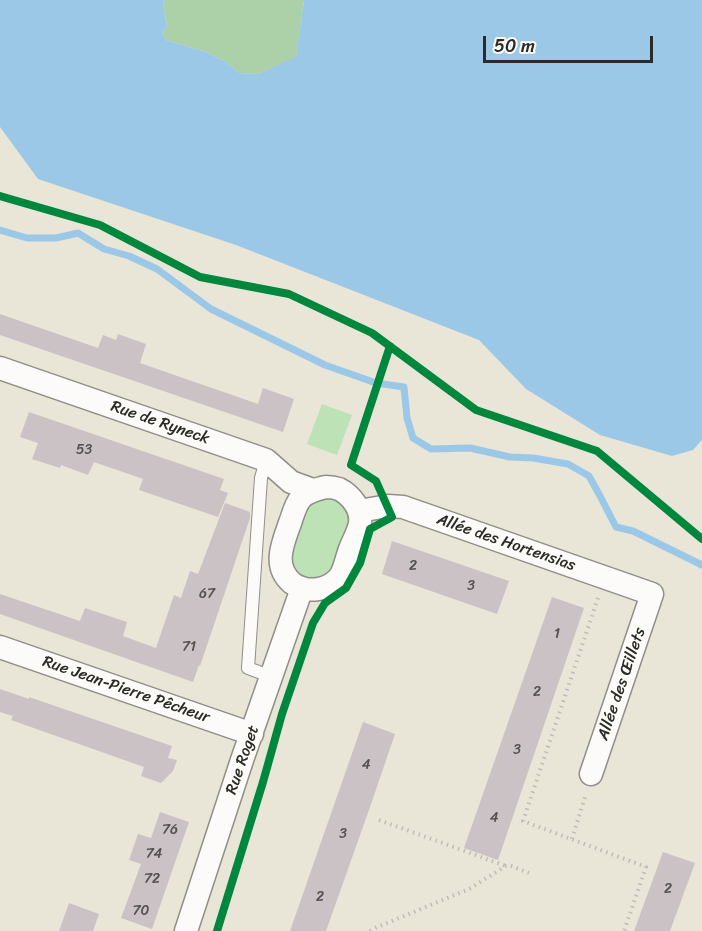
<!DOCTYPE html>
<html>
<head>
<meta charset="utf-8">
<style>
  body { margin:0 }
  #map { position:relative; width:702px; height:931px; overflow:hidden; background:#e9e5d7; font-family:Sriracha,sans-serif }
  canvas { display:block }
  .scale { position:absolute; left:483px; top:36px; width:170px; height:27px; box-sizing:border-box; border:3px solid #2b2b2b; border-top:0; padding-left:8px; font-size:18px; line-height:21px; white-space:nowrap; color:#2b2b2b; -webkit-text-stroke:4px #fdfcf7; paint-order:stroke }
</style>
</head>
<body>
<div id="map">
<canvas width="702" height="931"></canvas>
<div class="scale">50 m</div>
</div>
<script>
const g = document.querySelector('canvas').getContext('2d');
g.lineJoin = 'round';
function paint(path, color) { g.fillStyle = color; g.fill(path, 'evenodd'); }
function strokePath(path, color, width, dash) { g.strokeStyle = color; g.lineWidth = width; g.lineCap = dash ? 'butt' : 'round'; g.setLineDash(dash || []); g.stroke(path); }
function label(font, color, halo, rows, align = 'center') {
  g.font = font + ' Sriracha,sans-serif'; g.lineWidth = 4.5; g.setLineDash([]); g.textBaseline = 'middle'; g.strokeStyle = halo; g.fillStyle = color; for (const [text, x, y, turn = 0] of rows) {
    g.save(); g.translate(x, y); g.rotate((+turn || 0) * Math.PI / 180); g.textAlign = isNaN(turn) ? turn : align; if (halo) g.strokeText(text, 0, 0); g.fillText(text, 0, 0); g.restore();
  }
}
paint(new Path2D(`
  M322 404 352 415 337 455 307 444Z
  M318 496 342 500 352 520 334 571 315 583 294 575 288 554 305 507Z`), '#bce2b5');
paint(new Path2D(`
  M165 0H304L296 58 258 74 239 73 226 62 206 52 166 40 162 32 167 27 163 4Z`), '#acd0a8');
paint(new Path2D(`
  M0 0H165L163 4 167 27 162 32 166 40 206 52 226 62 239 73 258 74 296 57 304 0H702V440L693 450 672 456 600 435 526 389 479 340 236 245 38 179 0 127Z`), '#9cc8e8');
strokePath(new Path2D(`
  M0 230 27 238H56L78 233 104 249 129 256 157 269 211 309 325 365 376 383 404 387 407 418 413 438 431 449 470 448 510 457 533 458 568 464 589 476 599 494 616 527 633 531 702 565`), '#9cc8e8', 7);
paint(new Path2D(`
  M0 314 98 348 103 335 116 340 118 334 146 344 140 363 258 404 263 388 294 399 283 432 0 335Z
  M29 412 224 479 220 490 228 493 218 517 139 490 143 479 94 462 88 475 61 465 60 468 32 459 38 443 20 437Z
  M225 503 250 512V518L200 666 199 665 193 682 0 614V594L80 621 85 608 127 622 123 636 156 648 174 595 181 598 190 571 198 574Z
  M392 541 509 581 497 614 382 574Z
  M552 597 584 608 498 860 464 848Z
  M0 689 29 699V697L172 746 168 758 177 760 173 771 161 783 141 776 144 767 11 720 13 716 0 712Z
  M363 722 395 734 370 807 326 931H290Z
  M160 812 189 822 152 929 121 918 141 864 129 860 138 834 151 838Z
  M663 852 695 863 670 931H634Z
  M69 903 99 914 93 931H59Z`), '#cbc2c5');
const lane = new Path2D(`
  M266 460 261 478 248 668 272 677`);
const street = new Path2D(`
  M0 368 266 460 291 482 313 490
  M326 487C330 487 336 488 339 489 351 495 362 509 360 523 359 531 353 541 350 549 347 557 345 567 341 575 330 591 307 594 292 583 272 566 283 543 290 523 293 515 295 505 301 498 308 491 317 489 326 487Z
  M359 511 388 506 403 507 652 594 591 774
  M0 647 252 734
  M186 931 242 760 302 588`);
strokePath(lane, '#908e87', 14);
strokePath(street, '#908e87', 25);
strokePath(new Path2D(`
  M598 598 523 821 646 867 624 931
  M379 820 506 866
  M572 839 586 794
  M370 931 375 928 469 889 506 866H511L529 873`), '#bdbcba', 4, [1.5, 4.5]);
strokePath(lane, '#fcfbf9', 12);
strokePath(street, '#fcfbf9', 22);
strokePath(new Path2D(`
  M0 196 100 225 200 277 289 294 372 333 476 410 597 451 702 539
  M217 931 263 782 282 714 313 623 325 603 346 588 360 563 370 529 392 517 376 481 351 465 390 346`), '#00873e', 8);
label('14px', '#535152', null, [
  ["53",84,450],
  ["2",413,566],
  ["3",471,586],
  ["67",207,594],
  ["1",557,634],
  ["71",189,647],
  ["2",537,692],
  ["3",517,750],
  ["4",366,765],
  ["4",494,818],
  ["76",170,830],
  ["3",343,834],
  ["74",154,854],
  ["72",152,879],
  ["2",668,889],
  ["2",320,897],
  ["70",141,911]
]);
label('16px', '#2b2b2b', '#fdfcf7', [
  ["Rue de Ryneck",160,423,19],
  ["Allée des Hortensias",506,543,19],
  ["Allée des Œillets",622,684,-71],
  ["Rue Jean-Pierre Pêcheur",126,690,19],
  ["Rue Roget",243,760,-71]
]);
</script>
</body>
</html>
